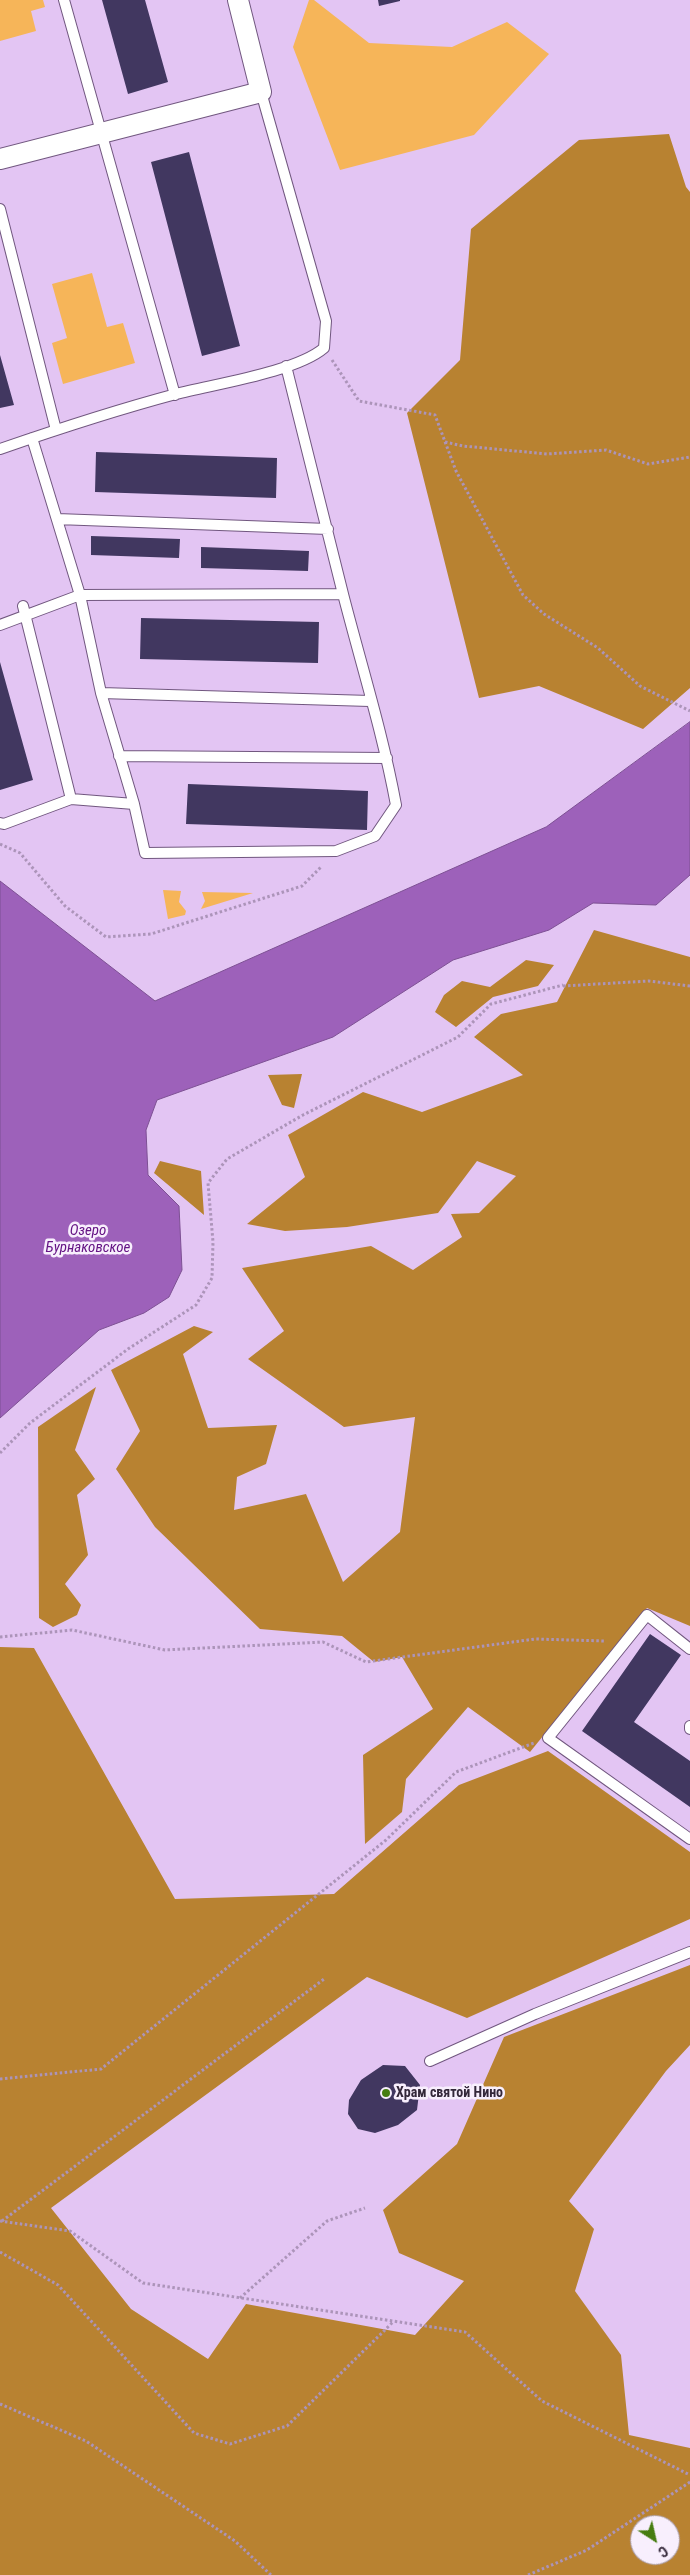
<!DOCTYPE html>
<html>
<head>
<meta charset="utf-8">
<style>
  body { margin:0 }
  #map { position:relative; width:690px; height:2575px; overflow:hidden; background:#e3c5f3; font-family:"Roboto Condensed",sans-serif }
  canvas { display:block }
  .north { position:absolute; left:630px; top:2515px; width:50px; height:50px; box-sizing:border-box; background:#f8effd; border:1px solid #a99faf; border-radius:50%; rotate:145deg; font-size:14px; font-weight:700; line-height:20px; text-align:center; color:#332739 }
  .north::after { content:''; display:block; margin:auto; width:18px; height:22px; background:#467d11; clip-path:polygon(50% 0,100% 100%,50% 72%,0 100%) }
</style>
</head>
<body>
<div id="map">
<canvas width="690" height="2575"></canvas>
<div class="north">С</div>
</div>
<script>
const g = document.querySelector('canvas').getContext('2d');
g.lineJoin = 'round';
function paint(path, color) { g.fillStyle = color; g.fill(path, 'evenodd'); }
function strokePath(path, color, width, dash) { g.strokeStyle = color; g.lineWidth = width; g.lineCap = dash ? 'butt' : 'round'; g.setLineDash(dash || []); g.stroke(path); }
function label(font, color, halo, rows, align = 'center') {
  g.font = font + ' "Roboto Condensed",sans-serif'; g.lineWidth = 5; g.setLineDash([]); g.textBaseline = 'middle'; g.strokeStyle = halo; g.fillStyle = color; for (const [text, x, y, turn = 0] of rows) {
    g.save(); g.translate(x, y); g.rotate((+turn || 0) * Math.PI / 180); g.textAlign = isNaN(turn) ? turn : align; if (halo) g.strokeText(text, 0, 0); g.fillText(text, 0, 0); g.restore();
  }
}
paint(new Path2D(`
  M0 0H43L45 7 31 11 36 31 0 41Z
  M309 0H314L369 43 452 47 507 22 549 54 474 135 340 170 293 47Z
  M92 273 107 327 123 323 135 363 63 384 52 343 67 338 52 284Z
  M163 890 181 891 179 902 186 911 185 915 168 919Z
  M202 892 253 893 201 909 205 901Z`), '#f6b559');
paint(new Path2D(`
  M669 134 686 187 690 192V688L643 729 539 686 479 698 407 413 460 360 471 229 579 140Z
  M594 930 690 957V1626L647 1608 530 1752 468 1707 406 1779 402 1812 365 1844 363 1755 433 1709 402 1657 374 1662 342 1636 260 1629 155 1527 116 1469 140 1431 111 1370 194 1326 213 1332 183 1354 208 1428 277 1425 266 1464 237 1477 234 1510 306 1494 343 1582 400 1532 415 1417 344 1427 248 1359 284 1331 242 1268 371 1246 413 1270 462 1237 451 1214 479 1213 516 1176 477 1161 438 1213 347 1227 285 1231 247 1224 305 1177 288 1135 363 1092 422 1112 523 1075 474 1037 501 1014 557 1002Z
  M526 960 554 965 538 986 493 997 456 1027 435 1012 444 995 462 981 490 987Z
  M302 1074 294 1108 282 1105 268 1075Z
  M160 1161 201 1171 204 1215 154 1173Z
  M96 1387 75 1450 95 1479 77 1495 88 1555 65 1584 81 1605 77 1615 53 1627 39 1618 38 1427Z
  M0 1647 34 1648 175 1899 334 1894 459 1785 548 1751 690 1852V1919L467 2018 367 1977 51 2208 131 2309 208 2359 246 2304 415 2335 464 2281 399 2253 383 2210 457 2144 504 2037 690 1965V2045L666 2071 569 2201 594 2229 575 2291 621 2355 629 2435 690 2448V2575H0ZM640 2525H670V2555H640Z`), '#b88231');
const water = new Path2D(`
  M690 722V875L656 905 593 903 549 930 453 960 333 1037 157 1100 146 1130 148 1175 179 1206 182 1270 169 1297 144 1313 99 1330 0 1418V881L155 1001 546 827Z`);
paint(water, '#9d61ba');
strokePath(water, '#7d5093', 1);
paint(new Path2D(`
  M102 0H145L168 82 128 94Z
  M378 0H400V1L379 6Z
  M189 152 240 346 202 356 151 162Z
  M0 355 14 405 0 408Z
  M96 452 277 458 276 498 95 492Z
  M91 536 180 539 179 558 91 555Z
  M201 547 309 551 308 571 201 568Z
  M141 618 319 622 318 663 140 659Z
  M0 662 33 780 0 790Z
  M188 784 368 791 367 830 186 824Z
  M650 1634 681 1655 634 1722 690 1761V1807L582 1731Z
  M383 2065 405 2066 420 2085 417 2110 398 2125 375 2133 358 2129 348 2114 349 2100 361 2080Z`), '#413760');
const service = new Path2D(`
  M64 0 175 395
  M0 209 56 430
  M32 438 80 595 101 693 134 804 145 853 336 851 375 836 396 805C383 734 361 664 343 594
  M0 449C58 429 116 410 176 394 214 384 296 372 324 348L326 321 261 92
  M57 519 328 529
  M23 606 71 799
  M0 625 80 595 343 594 286 366
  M101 693 370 701
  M119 756 387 758
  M0 823 4 824 71 799 134 804
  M690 1649 647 1615 548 1738 690 1839
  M690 1726V1729
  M430 2061 535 2014 690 1952`);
const minor = new Path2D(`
  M0 159 261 92 238 0`);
strokePath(service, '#71577f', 12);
strokePath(minor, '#71577f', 22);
strokePath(new Path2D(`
  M332 360 359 401 435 415 456 471 523 595 544 614 598 648 640 686 690 711
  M445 442 463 446 547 454 606 450 648 464 690 457
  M0 844 20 853 65 906 106 937 151 934 302 886 322 866
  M563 986 649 981 690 986
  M0 1453 30 1423 128 1349 196 1305 212 1278 213 1242 208 1183 227 1159 303 1115 458 1037 491 1004 563 985
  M0 1637 72 1630 165 1650 323 1642 366 1662 535 1639 605 1641
  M0 2079 101 2069 386 1840 456 1772 534 1743
  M0 2221 70 2231 143 2283 465 2332 542 2401 690 2475
  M2 2221 324 1979
  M0 2252 58 2285 194 2433 230 2444 287 2426 393 2322
  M240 2298 327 2221 365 2208
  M0 2404 86 2441 235 2541 271 2575
  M528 2575 587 2550 690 2482`), '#ac94b9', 3, [2.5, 2.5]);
strokePath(service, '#fff', 10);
strokePath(minor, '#fff', 20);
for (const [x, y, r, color] of [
  [386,2093,5,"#467d11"]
]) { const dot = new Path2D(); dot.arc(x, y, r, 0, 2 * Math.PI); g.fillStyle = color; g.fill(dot); strokePath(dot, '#f8effd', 2); }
label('bold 14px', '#332739', '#f8effd', [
  ["Храм святой Нино",396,2093]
], 'left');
label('italic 15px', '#661585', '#f8effd', [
  ["Озеро",88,1231],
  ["Бурнаковское",88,1248]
]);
</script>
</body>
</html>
